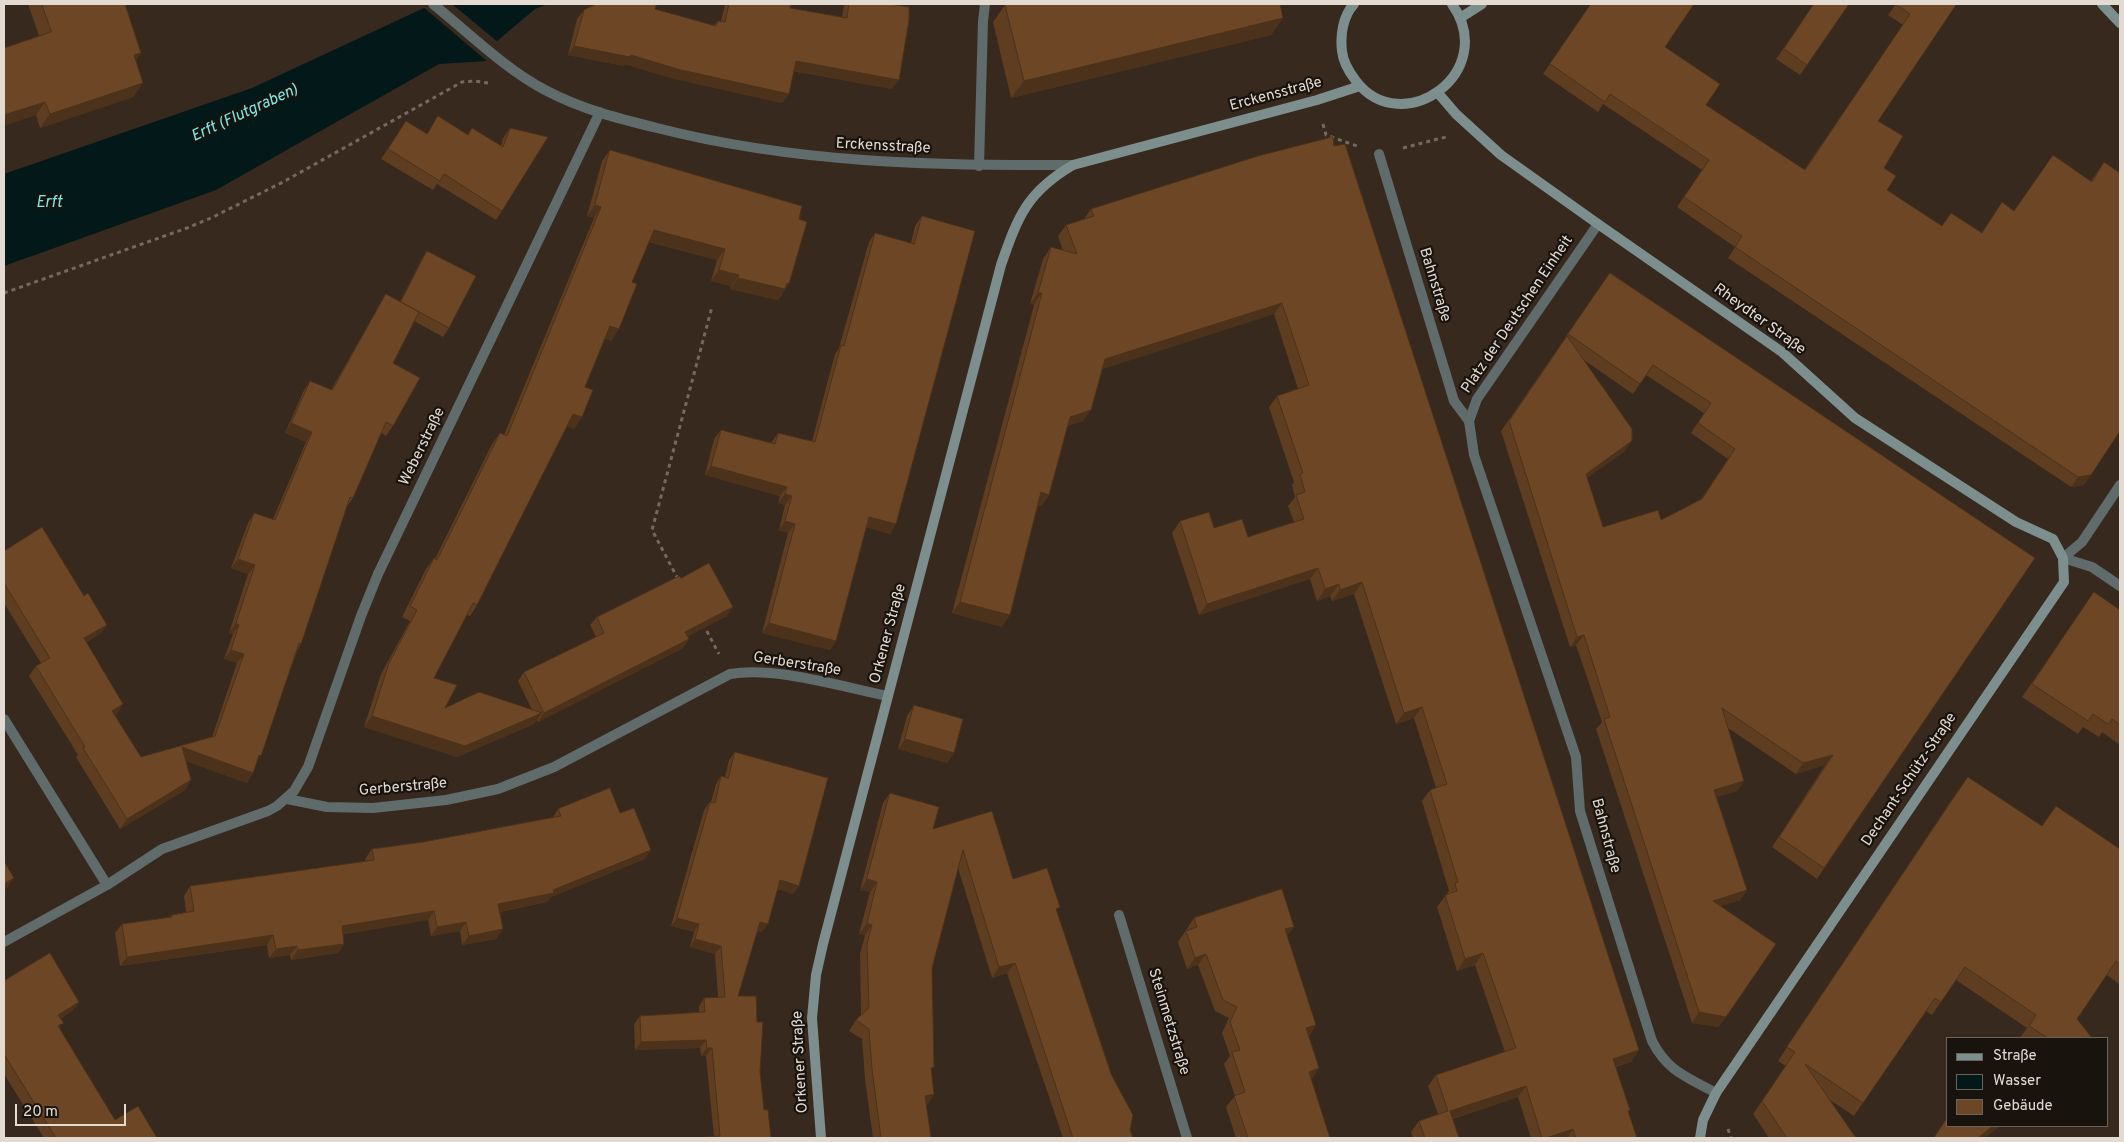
<!DOCTYPE html>
<html>
<head>
<meta charset="utf-8">
<style>
  body { margin:0 }
  #map { position:relative; width:2124px; height:1142px; overflow:hidden; background:#37291d; font-family:Overpass,sans-serif }
  canvas { display:block }
  .frame { position:absolute; inset:0; border:5px solid #e3dad2; pointer-events:none }
  .legend { position:absolute; left:1946px; top:1037px; width:162px; height:90px; box-sizing:border-box; background:#19130e; border:1px solid #6a635c; margin:0; padding:6px 9px; list-style:none; font-size:15px; color:#e3dad2 }
  .legend li { display:flex; align-items:center; gap:10px; height:25px }
  .legend b { width:25px; border:1px solid #6a635c }
  .scale { position:absolute; left:15px; top:1104px; width:111px; height:22px; box-sizing:border-box; border:2px solid #e3dad2; border-top:0; padding-left:6px; font-size:15px; line-height:18px; white-space:nowrap; color:#e3dad2; -webkit-text-stroke:4px #19130e; paint-order:stroke }
</style>
</head>
<body>
<div id="map">
<canvas width="2124" height="1142"></canvas>
<div class="frame"></div>
<ul class="legend">
<li><b style="height:6px;background:#7d8e8e"></b>Straße</li>
<li><b style="height:14px;background:#031819"></b>Wasser</li>
<li><b style="height:14px;background:#6d4725"></b>Gebäude</li>
</ul>
<div class="scale">20 m</div>
</div>
<script>
const g = document.querySelector('canvas').getContext('2d');
g.lineJoin = 'round';
function paint(path, color) { g.fillStyle = color; g.fill(path, 'evenodd'); }
function strokePath(path, color, width, dash) { g.strokeStyle = color; g.lineWidth = width; g.lineCap = dash ? 'butt' : 'round'; g.setLineDash(dash || []); g.stroke(path); }
function label(font, color, halo, rows, align = 'center') {
  g.font = font + ' Overpass,sans-serif'; g.lineWidth = 4.5; g.setLineDash([]); g.textBaseline = 'middle'; g.strokeStyle = halo; g.fillStyle = color; for (const [text, x, y, turn = 0] of rows) {
    g.save(); g.translate(x, y); g.rotate((+turn || 0) * Math.PI / 180); g.textAlign = isNaN(turn) ? turn : align; if (halo) g.strokeText(text, 0, 0); g.fillText(text, 0, 0); g.restore();
  }
}
paint(new Path2D(`
  M436 4H548L535 9 497 41 487 61 439 64 216 190 4 266V174L252 88 424 8Z`), '#031819');
paint(new Path2D(`
  M428 4H452L499 43 488 62 422 6Z`), '#37291d');
strokePath(new Path2D(`
  M1323 124 1326 135 1357 146
  M1403 148 1446 137
  M4 293 187 228 211 218 283 182 462 82 475 81 488 83
  M678 579 652 530 712 307
  M703 624 719 654
  M1728 1129 1731 1138`), '#75695f', 3, [4, 4]);
strokePath(new Path2D(`
  M1379 154 1454 401 1469 421
  M979 166 983 21 985 4`), '#606b6b', 10);
strokePath(new Path2D(`
  M433 4C469 33 506 70 547 91 581 109 620 119 657 128 794 163 933 166 1073 165
  M1598 224 1477 399 1469 421 1474 455 1576 757 1580 811 1652 1041C1668 1072 1687 1077 1716 1093
  M2063 558 2082 542 2120 485
  M2063 558 2092 567 2120 586
  M4 719 107 885 162 849 268 811 277 806 294 791 308 767 361 616 378 574 600 112
  M287 799 327 807 373 808 446 800 498 789 554 767 730 674C775 666 843 687 888 696
  M1119 915 1187 1138
  M4 942 107 885`), '#606b6b', 10);
strokePath(new Path2D(`
  M1354 4C1343 16 1340 35 1342 51 1343 62 1349 72 1356 81 1402 141 1500 72 1452 4
  M2102 4 2120 23
  M1460 18 1482 4
  M1438 93 1456 114 1501 155 1598 224 1782 352 1855 418 2016 522 2053 539 2063 558 2064 582 1716 1093 1703 1120 1700 1138
  M821 1138 812 1018 816 975 823 944 1001 265C1018 216 1027 192 1073 165L1317 100 1360 86`), '#7d8e8e', 10);
paint(new Path2D(`
  M28 4H125L141 53 136 60 143 83 133 97 40 128 36 115 39 36Z
  M725 4H791L790 8 842 17 844 6 846 4H889L892 89 793 71 789 94 782 103 671 78 625 64 624 66 568 55 577 19 584 10 714 25 718 21H721Z
  M1591 4 1665 47 1706 105 1804 170 1903 25 1888 15 1896 4H1954L1878 121 1887 190 1941 226 1982 232 2002 202 2014 211 2091 181 2104 162 2119 297 2084 485 2071 487 1728 258 1735 247 1677 207 1702 170 1603 104 1598 112 1543 74Z
  M1814 4H1849L1800 75 1776 59Z
  M1005 5 1283 18 1271 35 1011 98 993 22Z
  M438 116 468 135 472 128 501 146 503 138 510 128 502 211 496 220 437 184 433 190 381 159 406 121 427 134Z
  M1334 146 1639 1050 1631 1062 1616 1067 1628 1113 1637 1138H1531L1518 1097 1453 1119 1459 1138H1413L1411 1132 1419 1121 1438 1114 1428 1086 1436 1075 1505 1052 1475 965 1457 971 1437 907 1449 891 1422 801 1430 790 1436 788 1414 718 1396 724 1354 594 1332 601 1330 596 1317 601 1310 579 1199 615 1172 533 1180 521 1214 528 1248 537 1294 522 1288 506 1295 497 1292 485 1294 482 1269 407 1277 396 1298 389 1274 314 1102 369 1083 421 1067 426 1049 495 1041 506 1038 505 1002 627 952 613 1034 305 1030 304 1043 259 1051 247 1063 251 1058 236 1066 225 1084 219 1091 209Z
  M610 150 799 219 782 295 778 300 730 289 731 286 711 281 717 260 649 242 632 282 611 341 605 338 585 387 582 417 574 429 567 426 477 605 470 616 467 615 434 678 445 708 532 710 518 681 524 672 596 637 590 625 597 617 681 578 727 616 688 636 683 648 538 722 537 719 534 724 457 757 364 727 381 674 410 621 402 617 426 569 434 558 435 559 492 444 500 433 504 435 594 218 587 216 602 161Z
  M922 216 896 524 890 534 866 527 836 641 830 650 762 633 788 533 779 530 785 505 778 503 780 496 705 475 714 439 721 430 771 443 778 433 812 441 835 354 839 348 869 242 875 233 911 243 915 226Z
  M427 251 449 328 443 337 414 321 393 363V426L386 436 381 433 353 498 346 508 301 644 298 649 257 762 247 783 186 761 191 780 185 790 120 829 76 757 78 755 29 676 36 666 41 663 4 603V551L100 634 86 642 123 704 117 714 115 715 141 757 212 737 237 663 224 659 233 634 229 633 248 574 231 568 248 523 254 513 273 519 306 442 285 433 304 390 310 381 331 390 380 304 386 294 400 302 421 260Z
  M1610 273 2035 558 1817 879 1772 847 1825 765 1796 774 1728 728 1744 781 1737 791 1716 797 1747 890 1740 900 1721 906 1719 1027 1692 1023 1596 729 1602 722 1576 645 1570 647 1501 431ZM1584 360 1633 394 1646 375 1704 413 1691 433 1728 459 1701 499 1661 520 1603 527 1587 478 1625 451Z
  M2094 592 2120 610V745L2102 732 2099 737 2083 727 2078 734 2022 697Z
  M914 705 954 753 947 763 898 749 907 716Z
  M735 752 799 886 793 894 778 889 762 932 757 931 738 996 760 1072 764 1110 771 1138 714 1137 706 1056H701L700 1048 635 1050 634 1024 640 1016 699 1012V1006L704 998 718 997 715 954 690 947 694 932 671 926 704 810 710 802H711L716 784 721 776 725 777 729 760Z
  M1958 790 2042 826 2120 849V983L2119 984 2107 975 2077 1019 2092 1038H2020L2027 1028 1956 980 1932 1015 1926 1011 1854 1116 1830 1100 1856 1138H1769L1753 1114 1786 1066 1778 1061Z
  M890 793 933 829 1013 879 1057 912 1133 1138H1063L1007 973 992 978 958 868 932 968 931 1072 934 1094 927 1105H926L931 1138H873L865 1079 862 1039 849 1031 856 1020 861 1015 860 954 865 935 859 934 870 892 860 890 883 803Z
  M558 809 620 813 645 859 551 897 547 902 500 912 503 929 496 939 462 945 460 931 431 936 428 920 343 934 344 944 338 953 291 960 290 955 269 958 267 945 120 966 115 933 122 924 170 917 172 915 186 912 184 896 190 886 366 862 365 859 372 849 423 842 553 817Z
  M1194 918 1294 927 1287 936 1316 1025 1309 1036 1319 1068 1311 1080 1330 1138H1236L1226 1107 1235 1096 1224 1064 1230 1056 1222 1033 1229 1018 1215 1011 1198 965 1187 969 1178 942Z
  M4 981 79 1002 72 1011 60 1019V1029L115 1120 156 1138H44L4 1074Z`), '#5e3d20');
paint(new Path2D(`
  M1283 18 1271 35 1011 98 1024 81Z
  M574 46 631 55 789 94 782 103 671 78 625 64 624 66 568 55Z
  M141 53 132 66 134 55Z
  M796 61 899 80 892 89 789 70Z
  M143 83 133 97 40 128 50 114Z
  M45 102 36 115 4 126V115Z
  M595 205 601 207 594 218 587 216Z
  M654 230 725 249 717 260 647 241Z
  M719 270 739 275 731 286 711 281Z
  M738 278 789 284 778 300 730 289Z
  M1038 293H1042L1034 305 1030 304Z
  M1282 303 1274 314 1097 371 1105 359Z
  M610 326 619 329 611 341 602 337Z
  M1091 410 1083 421 1062 428 1070 417Z
  M573 414 582 417 574 429 565 425Z
  M291 423 312 432 306 442 285 433Z
  M1632 441 1625 451 1579 484 1586 474Z
  M711 466 787 487 780 496 705 475Z
  M2091 475 2084 485 2071 487 2078 477Z
  M1041 492 1049 495 1041 506 1033 503Z
  M785 494 792 496 785 505 778 503Z
  M869 517 896 524 890 534 863 526Z
  M785 521 795 524 788 533 779 530Z
  M238 559 255 565 248 574 231 568Z
  M1318 568 1310 579 1199 615 1207 604Z
  M1362 582 1354 594 1332 601 1340 590Z
  M1339 584 1330 596 1317 601 1325 589Z
  M960 602 1010 615 1002 627 952 613Z
  M733 607 727 616 679 641 685 632Z
  M236 623 239 625 233 634 229 633Z
  M769 623 836 641 830 650 762 633Z
  M107 625 100 634 77 648 84 638Z
  M1584 635 1576 645 1570 647 1577 637Z
  M689 639 683 648 538 722 544 713Z
  M231 650 244 654 237 663 224 659Z
  M123 704 117 714 106 721 112 711Z
  M1422 707 1414 718 1396 724 1404 713Z
  M542 713 534 724 457 757 364 727 372 716Z
  M905 739 954 753 947 763 898 749Z
  M182 747 253 773 247 783 175 757Z
  M1833 755 1825 765 1796 774 1803 763Z
  M191 780 185 790 120 829 127 819Z
  M1744 781 1737 791 1707 800 1714 790Z
  M651 850 645 859 551 897 547 902 492 913 498 904 553 890Z
  M14 878 7 888 4 890V884Z
  M867 879 877 882 870 892 860 890Z
  M780 880 799 886 793 894 774 888Z
  M1747 890 1740 900 1705 911 1713 901Z
  M434 911 428 920 335 936 342 926Z
  M677 918 699 924 694 932 671 926Z
  M466 922 460 931 431 936 437 927Z
  M760 922 768 924 762 932 754 930Z
  M867 923 872 925 865 935 859 934Z
  M1294 927 1286 938 1285 929Z
  M503 929 496 939 462 945 469 936Z
  M273 935 267 945 120 966 127 957Z
  M695 939 721 946 715 954 690 947Z
  M344 944 338 953 291 960 298 950Z
  M297 946 290 955 269 958 276 949Z
  M1483 953 1475 965 1457 971 1465 959Z
  M1206 954 1198 965 1187 969 1195 958Z
  M1015 963 1007 973 992 978 999 967Z
  M79 1002 72 1011 51 1024 58 1015Z
  M1699 1012 1726 1017 1719 1027 1692 1023Z
  M1316 1025 1308 1036 1306 1028Z
  M706 1040 700 1048 635 1050 641 1042Z
  M707 1048H712L706 1056H701Z
  M1639 1050 1631 1062 1605 1070 1613 1059Z
  M1319 1068 1311 1080 1309 1072Z
  M1526 1086 1518 1097 1442 1122 1450 1111Z
  M934 1094 927 1105 917 1106 925 1096Z
  M1993 1126H2000L1985 1138H1978Z
  M1573 1129 1567 1138H1546Z`), '#4c321a');
const building = new Path2D(`
  M42 4H125L141 53 134 55 143 83 50 114 45 102 4 115V48L51 32Z
  M597 4H657L655 9 716 26 718 21 725 22 729 4H791L790 8 847 18 849 4H889L909 7V20L899 80 796 61 789 94 677 69 631 55 630 57 574 46 584 10Z
  M1010 4H1280L1283 18 1024 81 1005 5Z
  M1591 4H1694L1665 47 1720 84 1706 105 1805 170 1910 14 1895 4H1954L1956 5 1878 121 1903 136 1884 168 1896 176 1887 190 1942 226 1951 213 1982 233 2002 202 2014 211 2053 155 2092 182 2104 162 2120 173V295L2119 297 2120 298V431L2091 475 2078 477 1735 247 1742 236 1684 197 1709 160 1610 94 1605 102 1550 64Z
  M1814 4H1849L1807 65 1784 49Z
  M438 116 468 135 472 128 503 147 510 128 548 137 502 211 444 174 440 181 388 149 406 121 427 134Z
  M1333 137 1334 146 1345 144 1639 1050 1613 1059 1630 1110 1628 1111 1637 1138H1576L1573 1129 1546 1138H1542L1526 1086 1450 1111 1459 1138H1425L1419 1121 1448 1111 1436 1075 1516 1048 1483 953 1465 959 1445 895 1457 891 1455 883 1458 882 1430 790 1447 784 1422 707 1404 713 1362 582 1340 590 1339 584 1325 589 1318 568 1207 604 1180 521 1209 512 1214 528 1242 519 1248 537 1304 519 1296 495 1305 492 1300 474 1303 473 1277 396 1309 385 1282 303 1105 359 1091 410 1070 417 1049 495 1041 492 1010 615 960 602 1042 293H1038L1051 247 1077 254 1066 225 1094 216 1091 209 1258 156Z
  M610 150 802 206 799 219 807 222 789 284 787 283 785 289 738 278 739 275 719 270 725 249 654 230 632 282 637 284 619 329 610 326 585 387 593 390 582 417 573 414 477 605 473 603 434 678 457 685 445 708 479 692 542 713 465 746 372 716 389 663 417 610 410 606 434 558 437 560 500 433 507 436 601 207 595 205Z
  M922 216 975 231 896 524 869 517 836 641 769 623 795 524 785 521 792 496 785 494 787 487 711 466 721 430 775 444 778 433 815 442 841 345 844 346 875 233 914 244Z
  M427 251 476 276 449 328 401 302Z
  M1610 273 2035 558 1824 868 1779 837 1833 755 1803 763 1722 708 1744 781 1714 790 1747 890 1713 901 1776 944 1726 1017 1699 1012 1604 719 1610 717 1584 635 1577 637 1509 421 1567 336 1632 429V441L1586 474 1603 527 1658 510 1661 520 1702 499 1735 449 1698 423 1711 403 1653 365 1640 384 1568 334Z
  M386 294 419 312 393 363 420 378 393 426 386 422 353 498 350 497 301 644 299 643 261 756 259 755 253 773 182 747 191 780 127 819 83 748 85 747 36 666 50 658 4 583V551L42 527 84 596 88 593 107 625 84 638 123 704 112 711 141 757 215 736 244 654 231 650 239 625 236 623 255 565 238 559 254 513 275 520 312 432 291 423 310 381 332 390Z
  M709 563 733 607 685 632 689 639 544 713 524 672 604 633 597 617 679 576 681 578Z
  M2094 592 2120 610V725L2112 719 2108 724 2093 714 2088 721 2032 684Z
  M914 705 963 719 954 753 905 739Z
  M735 752 828 778 799 886 780 880 768 924 760 922 738 996H756L757 1022H763L760 1072 764 1110H768L771 1138H696L720 1136 712 1048H707L706 1040 641 1042 640 1016 705 1012 704 998 725 997 721 946 695 939 699 924 677 918 710 802 715 803 721 776 728 778Z
  M1968 777 2042 826 2056 806 2120 849V965L2116 961 2077 1019 2092 1038H2048L2029 1026 2036 1015 1965 967 1941 1002 1935 998 1863 1103 1805 1064 1856 1138H1787L1762 1101 1795 1052 1787 1047Z
  M610 788 620 813 634 808 651 850 553 890 554 893 498 904 503 929 469 936 466 922 437 927 434 911 342 926 344 944 298 950 297 946 276 949 273 935 127 957 122 924 172 917V915L194 911 190 886 374 860 372 849 423 842 561 816 558 809Z
  M890 793 939 807 933 829 992 811 1013 879 1047 868 1060 907 1056 909 1111 1074 1133 1115 1130 1130 1133 1138H1073L1015 963 999 967 963 850 932 968 934 1067 931 1068 934 1094 925 1096 931 1138H881L872 1069 869 1029 856 1020 869 1008 867 944 872 925 867 923 877 882 867 879Z
  M4 861 14 878 4 884Z
  M1282 889 1294 927 1285 929 1316 1025 1306 1028 1319 1068 1309 1072 1330 1138H1248L1234 1096 1245 1092 1232 1052 1240 1050 1230 1022 1237 1007 1223 1000 1206 954 1195 958 1186 931 1197 927 1194 918Z
  M50 953 79 1002 58 1015 64 1023 58 1026 115 1120 138 1106 157 1138H56L4 1054V981Z
  M1946 1120 1948 1121V1126H1993L1978 1138H1934Z`);
paint(building, '#6d4725');
strokePath(building, '#4c321a', 1);
label('15px', '#e3dad2', '#19130e', [
  ["Erckensstraße",1276,95,-15],
  ["Erckensstraße",883,147,3],
  ["Bahnstraße",1434,285,73],
  ["Platz der Deutschen Einheit",1518,315,-56],
  ["Rheydter Straße",1759,320,36],
  ["Weberstraße",423,447,-64],
  ["Orkener Straße",889,634,-75],
  ["Gerberstraße",797,665,9],
  ["Dechant-Schütz-Straße",1910,780,-56],
  ["Gerberstraße",403,788,-5],
  ["Bahnstraße",1605,836,75],
  ["Steinmetzstraße",1168,1022,73],
  ["Orkener Straße",801,1062,-93]
]);
label('italic 16px', '#7be9eb', '#19130e', [
  ["Erft (Flutgraben)",245,114,-25],
  ["Erft",49,204]
]);
</script>
</body>
</html>
